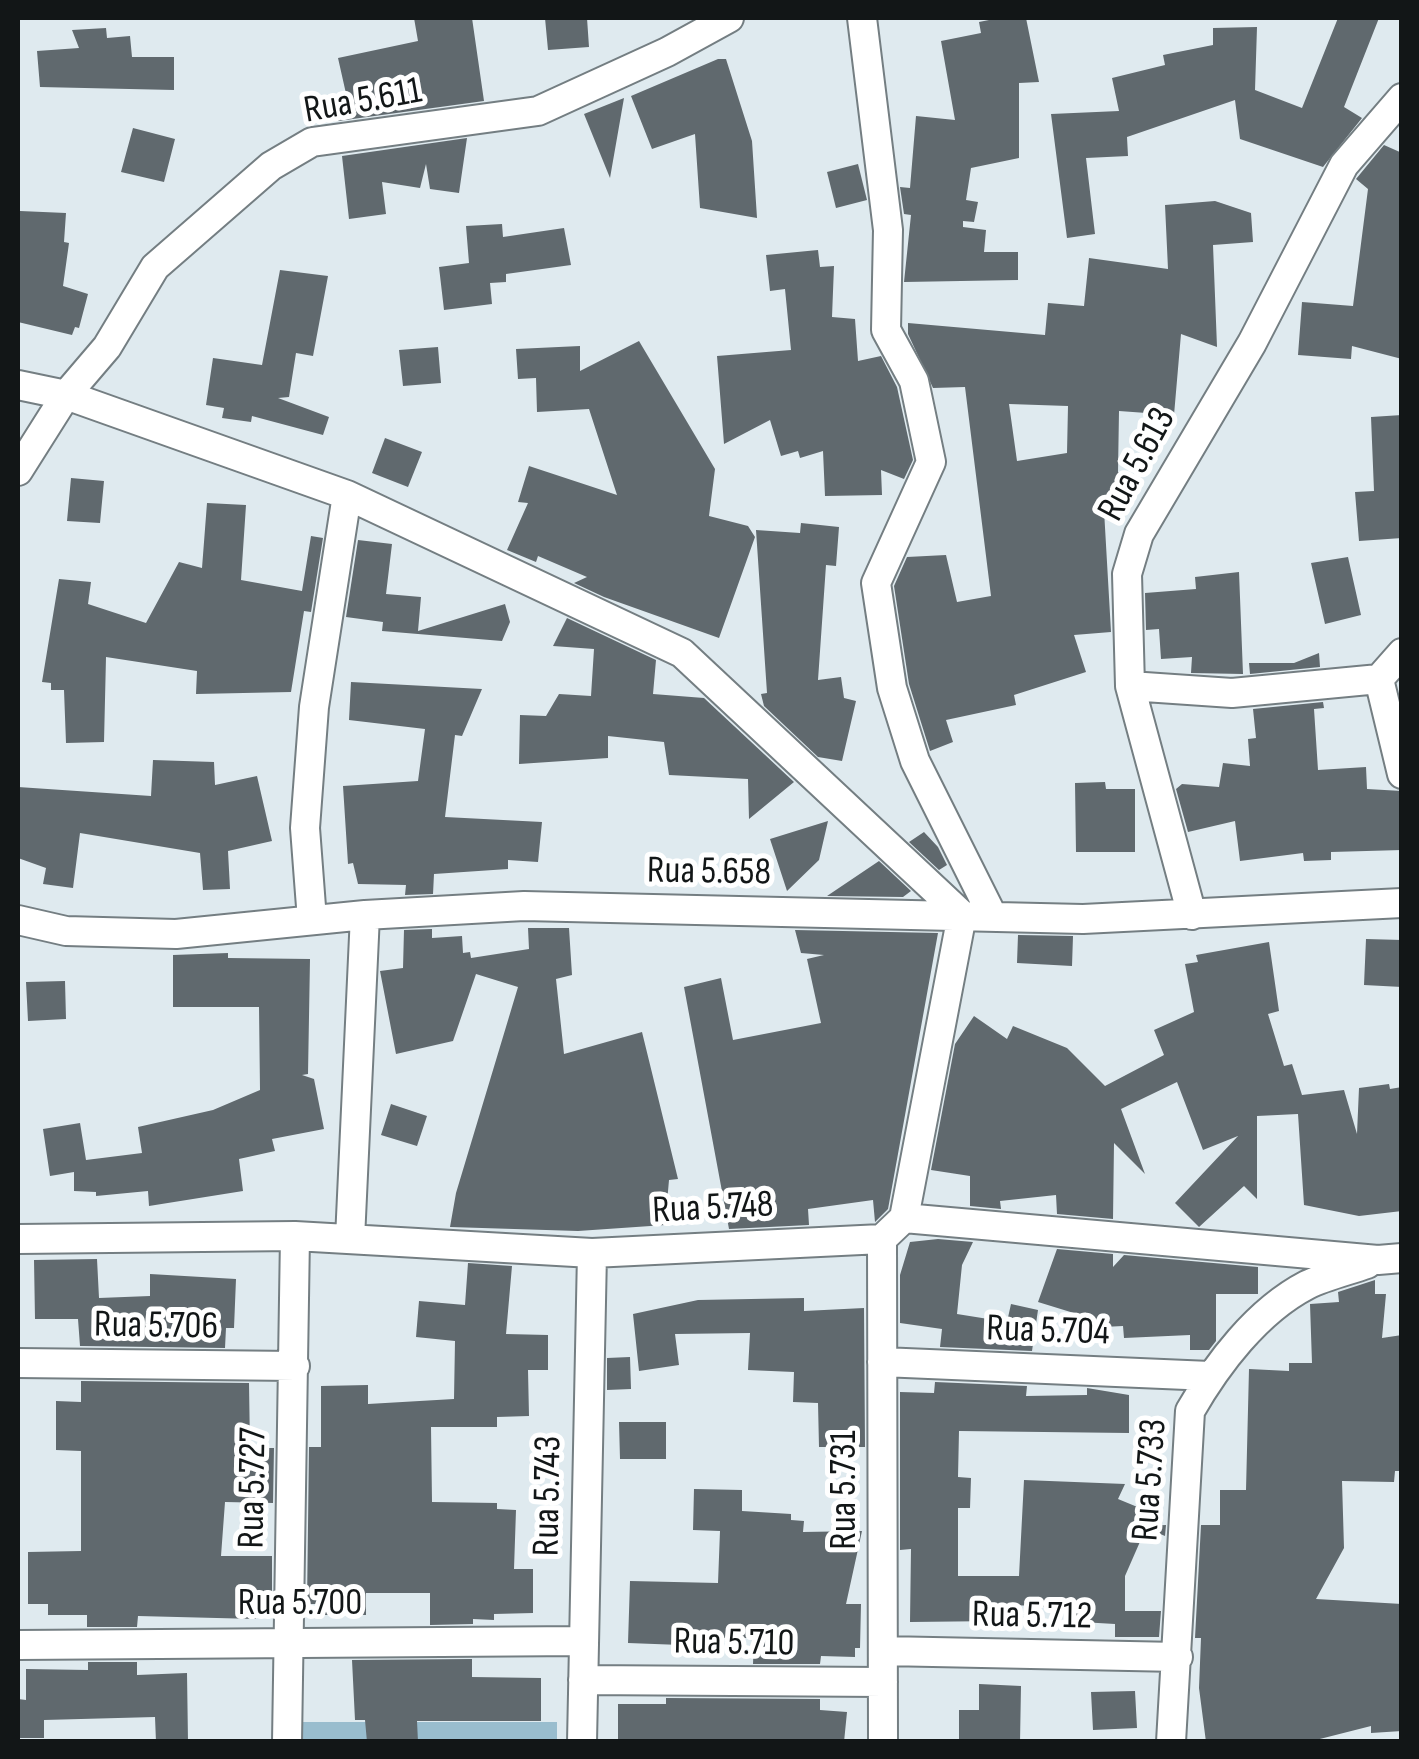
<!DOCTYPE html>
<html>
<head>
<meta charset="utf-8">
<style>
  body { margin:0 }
  #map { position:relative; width:1419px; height:1759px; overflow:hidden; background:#dfeaef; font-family:"Sofia Sans Condensed",sans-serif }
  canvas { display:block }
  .frame { position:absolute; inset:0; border:20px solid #121617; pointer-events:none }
</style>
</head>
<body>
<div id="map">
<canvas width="1419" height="1759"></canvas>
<div class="frame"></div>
</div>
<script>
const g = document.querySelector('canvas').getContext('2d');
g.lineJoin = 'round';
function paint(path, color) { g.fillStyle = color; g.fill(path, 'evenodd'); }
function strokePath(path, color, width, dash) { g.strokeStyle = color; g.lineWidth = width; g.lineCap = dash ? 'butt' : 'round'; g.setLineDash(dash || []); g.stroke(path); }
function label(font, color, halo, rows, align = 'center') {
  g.font = font + ' "Sofia Sans Condensed",sans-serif'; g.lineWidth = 10; g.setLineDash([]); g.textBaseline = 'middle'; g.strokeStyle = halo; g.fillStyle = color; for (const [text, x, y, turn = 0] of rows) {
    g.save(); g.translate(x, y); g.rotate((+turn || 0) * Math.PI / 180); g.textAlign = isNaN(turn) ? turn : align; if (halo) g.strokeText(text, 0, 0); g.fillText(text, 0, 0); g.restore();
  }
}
paint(new Path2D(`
  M302 1722H557V1741L302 1742Z`), '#99bdce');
paint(new Path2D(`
  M414 18H472L484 101 338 121 336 101 347 98 338 58 418 41Z
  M545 18H587L589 47 548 50Z
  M999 18H1026L1039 82 1019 83V158L971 168 966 200 978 202 974 222 963 221V227L986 230 984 252H1018V280L904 282 911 215 904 214 900 187 910 188 916 116 955 120 941 41 981 33 979 22Z
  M1338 18H1379L1344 107 1362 118 1323 167 1240 139 1235 100 1127 137 1128 156 1086 158 1095 234 1067 238 1051 114 1119 111 1112 78 1165 65 1163 55 1213 45V28L1257 27 1255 90 1302 108Z
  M106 28 107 38 130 36 132 57H174V90L40 87 37 51 79 48 72 30Z
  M718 59H726L752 141 757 218 700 208 695 134 652 149 631 96Z
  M624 98 610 178 584 114Z
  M133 128 175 139 164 182 121 172Z
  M467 138 459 193 430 189 426 164 420 188 382 182 386 214 349 219 342 156Z
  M1384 145 1402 153V359L1352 346 1351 359 1298 355 1302 302 1353 306 1368 189 1356 179Z
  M858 164 867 200 836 208 827 172Z
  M1215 201 1251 213 1253 242 1213 245 1217 347 1181 334 1174 415 1119 411 1118 472H1122L1124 509 1104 510 1111 632 1074 635 1086 672 1014 695 1016 705 946 720 953 742 930 751 909 684 894 586 907 557 946 555 957 602 991 596 965 387 933 388 908 334V323L1045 335 1048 303 1084 306 1089 258 1168 269 1165 205ZM1009 404 1068 406 1067 453 1017 461Z
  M20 211 66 213 64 242 69 243 63 286 88 294 79 328 75 327 72 335 18 322Z
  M502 224 503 237 564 228 571 265 506 274V282L490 283 492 304 444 310 439 267 469 263 466 226Z
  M818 250 820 267 834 266 832 317 855 319 858 361 881 356 897 387 913 460 904 479 881 470 882 495 825 496 823 451 800 458 798 451 781 456 770 420 724 444 717 356 791 350 785 289 770 291 766 255Z
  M280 270 328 276 313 356 296 353 289 397 278 398 329 417 323 435 252 416 251 422 222 418 224 408 206 405 213 358 262 365Z
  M639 341 715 469 709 516 748 526 755 537 719 638 604 597 574 583 587 577 538 556 536 562 507 550 528 503 518 502 529 466 617 495 589 409 537 412 536 378 518 379 516 349 580 346V371Z
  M438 347 441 383 403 386 399 350Z
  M1402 415V538L1359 541 1355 492 1374 491 1371 417Z
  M385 438 422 452 408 487 372 473Z
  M71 478 104 481 100 523 67 521Z
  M207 503 246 505 241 580 302 591 311 536 323 538 311 612 304 611 291 692 196 694 197 671 106 657 104 742 66 743 64 690H51V683L42 682 59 579 91 582 88 604 146 623 179 562 202 568Z
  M801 523 839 527 836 566 826 565 818 680 841 677 844 698 856 701 842 761 818 757 764 706 761 694 767 693 756 530 800 533Z
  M358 540 392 544 386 594 421 597 418 631 505 604 510 622 502 641 382 631 383 622 346 617Z
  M1348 557 1361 615 1325 624 1311 563Z
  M1239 572 1243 674 1191 673 1192 657 1161 659 1159 629 1146 630 1145 593 1196 589 1195 577Z
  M567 618 656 660 653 694 704 698 794 782 749 819 748 779 669 775 664 742 608 736V758L519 764 520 715 546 716 559 694 591 696 594 649 553 646Z
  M1319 653 1320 667 1250 674 1249 663H1294Z
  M351 682 482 689 462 736 455 735 445 817 542 822 538 862 508 860V869L434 874 433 894 405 895 406 885 358 884 353 863 348 864 343 786 418 781 425 729 349 720Z
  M1323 702 1324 708 1314 709 1318 770 1366 767 1367 789 1402 791V850L1331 852V860L1304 861 1303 853 1240 861 1235 821 1188 832 1176 789 1182 784 1219 787 1223 763 1250 766 1248 739 1256 738 1253 709Z
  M153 760 214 762 215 785 257 776 272 841 228 851 230 889 203 890 200 853 80 833 73 888 43 884 46 868 18 858V787L151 796Z
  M1105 782 1106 789H1135V852H1076L1075 783Z
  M828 821 819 860 787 891 770 839Z
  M924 832 938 847 947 865 939 870 909 842Z
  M879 861 911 891 903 897 827 896Z
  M528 928H569L572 975 556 979 564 1054 642 1032 678 1179 669 1180 665 1225 578 1231 450 1227 456 1193 518 987 476 974 453 1041 396 1054 380 971 403 968 404 930 432 929V938L462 936 463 953 470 952 471 958 529 949Z
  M795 930 938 933 888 1209 875 1222 873 1200 808 1209 809 1225 729 1229 684 987 721 978 733 1040 821 1023 807 959 824 955 801 953Z
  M1018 935 1073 936 1072 966 1017 963Z
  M1366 939 1402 940V987L1364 985Z
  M1269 942 1279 1011 1268 1014 1284 1066 1292 1064 1302 1095 1344 1090 1357 1134 1359 1088 1389 1084 1390 1089 1402 1087V1211L1359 1216 1304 1205 1298 1114 1257 1116V1199L1244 1186 1199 1227 1175 1203 1238 1136 1203 1150 1177 1082 1121 1109 1145 1174 1114 1143 1113 1219 1057 1214 1056 1195 1000 1201 1001 1209 970 1206V1176L931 1170 955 1044 974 1016 1007 1039 1013 1026 1067 1048 1105 1086 1164 1055 1154 1030 1194 1012 1185 964 1198 962 1196 955Z
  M228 953V958L310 959 308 1074 302 1075 314 1079 324 1129 272 1139 275 1151 239 1159 243 1191 149 1206 148 1191 96 1196V1192L74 1191V1172L50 1176 43 1129 80 1123 86 1160 142 1153 138 1127 213 1110 260 1090 259 1007H173V955Z
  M65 981 66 1019 28 1021 26 982Z
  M391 1104 427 1116 417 1146 381 1135Z
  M938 1239 973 1242 962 1265 957 1314 1007 1322 1011 1304 1038 1310 1032 1351 940 1347 942 1329 900 1323V1275L910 1242Z
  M1057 1249 1113 1254V1267L1124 1255 1258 1267V1294H1216V1341L1209 1350H1190V1335L1124 1338 1123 1326 1103 1327V1322L1038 1302Z
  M97 1259 99 1298 150 1296V1274L236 1279 234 1328H226L225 1348 80 1346 78 1319H35L34 1260Z
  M468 1263 512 1266 506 1334 548 1335V1370H528L529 1416 497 1417V1427H431L432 1502 497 1503V1509L516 1510 514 1569H533V1613L494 1614V1620L473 1619V1624L430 1625V1593H366V1615H325V1604H307L309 1447H321V1386L368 1385V1404L454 1399 455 1341 416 1337 419 1301 465 1305Z
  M1375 1280V1294H1386L1382 1338 1402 1335V1471H1395L1394 1482 1342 1481 1344 1548 1316 1599 1402 1604V1731L1371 1733V1726L1308 1742H1206L1199 1688 1201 1638H1195L1201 1525H1220V1490H1246L1249 1369 1289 1371V1363H1312L1310 1304 1339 1302 1338 1292Z
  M804 1298V1311L864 1308 865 1447H819L818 1403 793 1402 794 1372 748 1370 750 1333 675 1334 679 1365 639 1371 633 1314 698 1300Z
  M630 1357 631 1389 607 1390V1358Z
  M81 1381 249 1383 250 1448H274L273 1503 225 1502 221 1556H272V1604H256V1619L138 1616 137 1627H87V1615H48V1604H28V1552L81 1551V1451L56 1450V1401L81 1402Z
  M935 1382 1027 1386 1026 1396 1087 1395V1388L1129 1395V1433L959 1431 958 1477 971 1478 970 1508H958V1576H1019L1024 1480 1125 1484 1118 1499 1152 1513 1147 1526 1166 1525 1165 1536 1146 1528 1125 1576V1611H1161L1159 1637H1115V1624L1064 1621 1065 1608 998 1604V1621L910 1622 911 1549 900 1550V1392L934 1393Z
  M619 1422H666V1459H620Z
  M694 1489 742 1490V1511L791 1514V1520L804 1521 803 1532 862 1531 846 1604H861L860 1648H855V1657L821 1656 820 1664H753L754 1638H681V1645L628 1643 630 1581 718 1583 720 1531 693 1530Z
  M472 1659V1677L541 1678V1721H417L418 1742H367L365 1720H355L352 1660Z
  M88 1662H137V1675L187 1673 188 1742H156L155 1717 44 1720V1738H18V1699L26 1700V1669L88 1670Z
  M979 1684 1021 1686 1020 1742H959V1710H979Z
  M1135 1691 1137 1728 1093 1730 1091 1692Z
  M666 1698 820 1699V1710L847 1712 844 1742H618V1704H666Z`), '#60696e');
const minor = new Path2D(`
  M862 18 888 230 886 330 914 381 931 462 876 583 892 688 915 761 993 917
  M18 385 66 395 347 495 682 653 962 915 904 1218
  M18 471 66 395 107 347 155 267 271 166 312 142 538 111 667 52 729 18
  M1379 679 1402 774
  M1130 686 1232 693 1379 679 1402 653
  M1192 915 1130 686 1127 574 1139 534 1252 343 1344 165 1402 98
  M18 920 66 931 176 934 365 915 524 906 1083 919 1402 903
  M312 920 305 828 314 707 347 495
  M18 1239 295 1236 592 1253 882 1239 904 1218 1378 1260 1402 1258
  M350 1239 365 915
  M882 1239 883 1742
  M882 1362 1210 1376
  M18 1363 295 1366
  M18 1645 582 1641
  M884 1651 1178 1657
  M583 1680 883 1682
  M287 1742 295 1236
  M582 1742 592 1253
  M1171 1742 1190 1411C1217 1364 1257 1311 1307 1285 1325 1276 1347 1271 1367 1264`);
strokePath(minor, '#747e82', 32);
strokePath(minor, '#fff', 28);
label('38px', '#121617', '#fff', [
  ["Rua 5.611",363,102,-10],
  ["Rua 5.613",1138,465,-62],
  ["Rua 5.658",709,873,1],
  ["Rua 5.748",713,1209,-3],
  ["Rua 5.706",156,1327,1],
  ["Rua 5.704",1048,1332,2],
  ["Rua 5.733",1151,1480,-86],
  ["Rua 5.727",254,1488,-89],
  ["Rua 5.731",845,1490,-90],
  ["Rua 5.743",549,1496,-89],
  ["Rua 5.700",300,1604],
  ["Rua 5.712",1032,1617,1],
  ["Rua 5.710",734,1644,1]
]);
</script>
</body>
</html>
